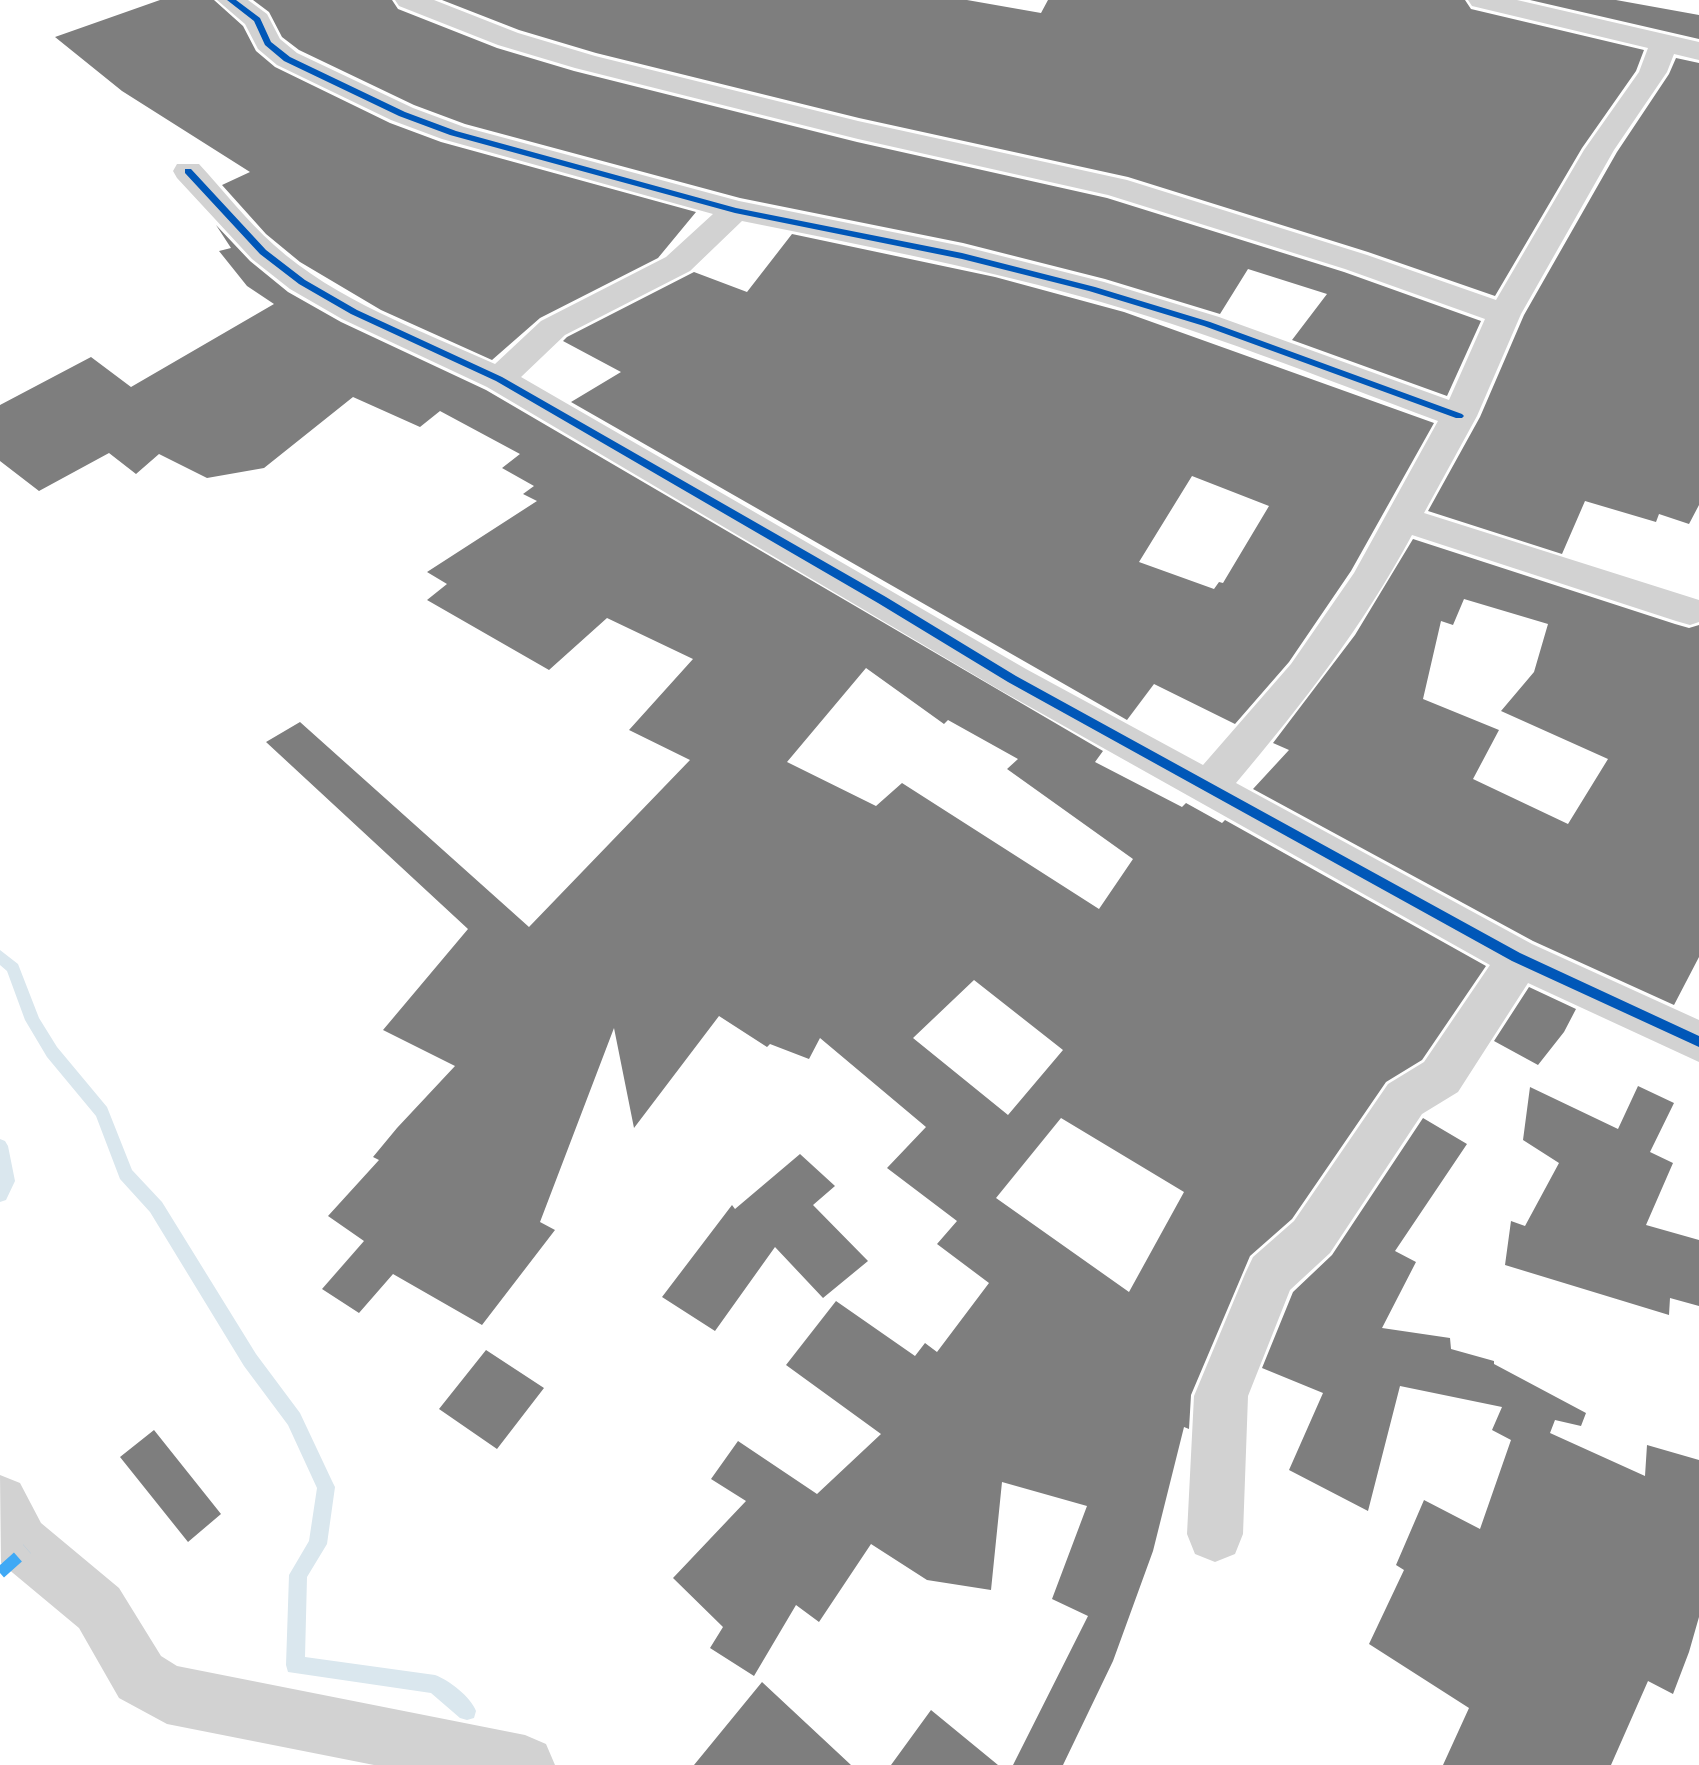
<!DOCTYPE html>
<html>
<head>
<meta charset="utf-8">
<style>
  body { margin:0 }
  canvas { display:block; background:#fff }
</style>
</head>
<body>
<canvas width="1699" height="1765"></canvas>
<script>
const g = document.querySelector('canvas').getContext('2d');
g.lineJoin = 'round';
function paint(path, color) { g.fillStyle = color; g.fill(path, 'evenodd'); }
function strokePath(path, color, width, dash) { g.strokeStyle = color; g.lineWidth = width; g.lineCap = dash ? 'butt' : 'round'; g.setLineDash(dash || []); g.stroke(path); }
paint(new Path2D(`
  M0 950 18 964 39 1018 57 1047 107 1107 132 1170 162 1202 256 1354 300 1413 332 1481 335 1487 327 1544 307 1577 305 1657 435 1675C449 1680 471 1697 476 1711L474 1718 467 1720 460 1718 431 1693 288 1672 286 1665 289 1575 309 1541 317 1488 288 1425 244 1366 150 1212 120 1179 96 1116 47 1057 25 1020 7 971 0 965Z
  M0 1139 5 1141 8 1146 15 1181 6 1200 0 1202Z`), '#dae7ee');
paint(new Path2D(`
  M160 0H214L243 26 256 51 275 67 390 123 441 142 696 212 658 258 540 318 492 360 381 310 300 262 266 234 222 185 250 172 122 91 55 37Z
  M253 0H392L398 9 497 48 574 71 857 142 1107 198 1344 272 1481 321 1447 396 1292 340 1327 294 1248 269 1220 314 1105 279 963 243 740 198 465 124 414 105 299 50 282 37 269 12Z
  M442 0H967L1041 13 1048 0H1465L1471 9 1644 50 1636 71 1582 148 1495 296 1368 252 1128 177 859 118 596 53 519 30Z
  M1530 0H1616L1699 15V39Z
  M1676 58 1699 63V505L1689 524 1659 514 1656 522 1585 501 1562 554 1428 511 1480 417 1524 315 1617 152 1669 74Z
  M216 225 250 261 288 292 341 322 486 390 1103 751 1095 762 1182 807 1186 803 1222 823 1225 820 1486 966 1422 1060 1386 1082 1292 1219 1250 1256 1191 1395 1189 1429 1184 1427 1153 1551 1113 1661 1063 1765H1013L1088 1616 1052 1599 1087 1506 1002 1482 991 1590 927 1580 871 1544 819 1622 796 1605 754 1676 710 1648 723 1627 673 1578 746 1501 711 1479 738 1441 817 1494 881 1434 786 1365 836 1301 915 1356 925 1343 937 1352 989 1283 937 1244 957 1221 887 1168 926 1127 820 1038 809 1059 770 1044 767 1047 719 1016 634 1128 614 1028 540 1222 555 1230 482 1325 393 1274 359 1313 322 1289 364 1241 328 1216 379 1160 373 1157 397 1128 455 1066 383 1030 468 929 266 742 300 722 529 927 690 760 629 730 693 659 607 618 549 670 427 600 447 584 427 572 537 501 523 494 534 486 502 468 520 454 440 411 420 427 353 397 264 468 207 478 159 454 136 474 109 453 39 491 0 461V405L91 357 131 387 274 304 247 286 219 251 231 248ZM866 668 944 724 948 720 1018 759 1007 769 1133 859 1099 909 902 783 876 806 787 762ZM974 980 1063 1050 1008 1115 913 1038ZM1061 1118 1184 1192 1129 1292 996 1198Z
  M792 234 995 277 1124 312 1434 423 1351 571 1289 662 1235 724 1154 684 1127 720 571 402 621 372 563 341 567 337 694 272 747 292ZM1192 476 1269 506 1223 583 1219 582 1214 589 1139 562Z
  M1413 539 1675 624 1689 628 1699 625V957L1674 1005 1533 941 1253 789 1289 750 1273 743 1355 635ZM1464 599 1548 624 1534 672 1501 711 1608 759 1568 824 1473 779 1499 730 1423 699 1441 621 1453 625Z
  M1529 987 1576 1009 1564 1032 1538 1065 1494 1041Z
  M1638 1086 1674 1103 1650 1152 1673 1163 1646 1225 1699 1240V1306L1670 1298 1669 1315 1505 1265 1511 1221 1525 1226 1559 1163 1523 1140 1530 1087 1618 1129Z
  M1423 1118 1467 1144 1395 1251 1416 1262 1382 1328 1450 1338 1451 1349 1494 1361V1364L1586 1413 1581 1426 1555 1420 1550 1433 1645 1476 1647 1445 1699 1460V1617L1689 1652 1673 1694 1648 1681 1611 1765H1443L1469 1708 1369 1644 1404 1570 1396 1565 1424 1500 1480 1529 1511 1440 1492 1430 1502 1407 1400 1386 1368 1511 1289 1470 1323 1393 1262 1368 1293 1292 1332 1255Z
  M800 1154 835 1186 813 1205 868 1261 823 1298 775 1247 715 1331 662 1297 732 1205 735 1209Z
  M486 1350 544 1388 497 1449 439 1409Z
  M154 1430 221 1514 188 1542 120 1457Z
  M762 1682 851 1765H694Z
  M931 1710 998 1765H891Z`), '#7e7e7e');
paint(new Path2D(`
  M217 0H248L267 14 280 39 297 53 413 108 464 127 739 201 962 246 1104 282 1219 317 1449 400 1485 319 1345 269 1108 195 858 139 575 68 498 45 399 6 395 0H434L518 33 595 56 858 121 1127 180 1367 255 1496 300 1584 150 1639 72 1648 48 1472 6 1468 0H1517L1699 42V60L1674 54 1667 72 1614 150 1521 314 1477 416 1424 513 1699 600V622L1690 625 1676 621 1412 535C1362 628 1304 702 1236 783L1532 944 1699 1020V1062L1528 983 1458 1092 1422 1114 1330 1253 1290 1290 1248 1396 1243 1534 1235 1554 1215 1562 1195 1554 1187 1534 1194 1396 1245 1274 1253 1257 1294 1221 1388 1084 1424 1062 1490 965 998 689 487 387 342 319 290 289 252 259 177 178 173 171 177 164H199C224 191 247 221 274 245 336 301 420 330 495 364L541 321 666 257 713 214 442 139 391 120 277 65 258 49 245 24ZM742 221C855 244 968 265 1079 296 1201 329 1319 377 1438 421L1354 573 1291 664 1203 765 1026 669 521 377 565 335 690 271Z
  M0 1475 20 1483 41 1523 119 1588 161 1656 177 1666 525 1735 546 1744 555 1765H374L167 1724 119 1698 79 1628 1 1563Z`), '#d2d2d2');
strokePath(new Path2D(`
  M0 1573 27 1549`), '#3fa9f5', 12, [24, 12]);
paint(new Path2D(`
  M227 0H236L260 18 271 42 290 57 405 112 456 131 736 208 962 253 1095 287 1210 322 1462 414 1464 416 1462 418H1456L1204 326 1089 291 962 259 735 213 450 135 399 116 284 61 265 45 254 21Z
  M185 169H191L266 250 305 280 357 310 502 377 886 597 1016 676 1520 953 1699 1036V1047L1512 961 1008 682 878 603 496 381 351 314 299 284 260 254 185 173Z`), '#0057b8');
</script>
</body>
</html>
